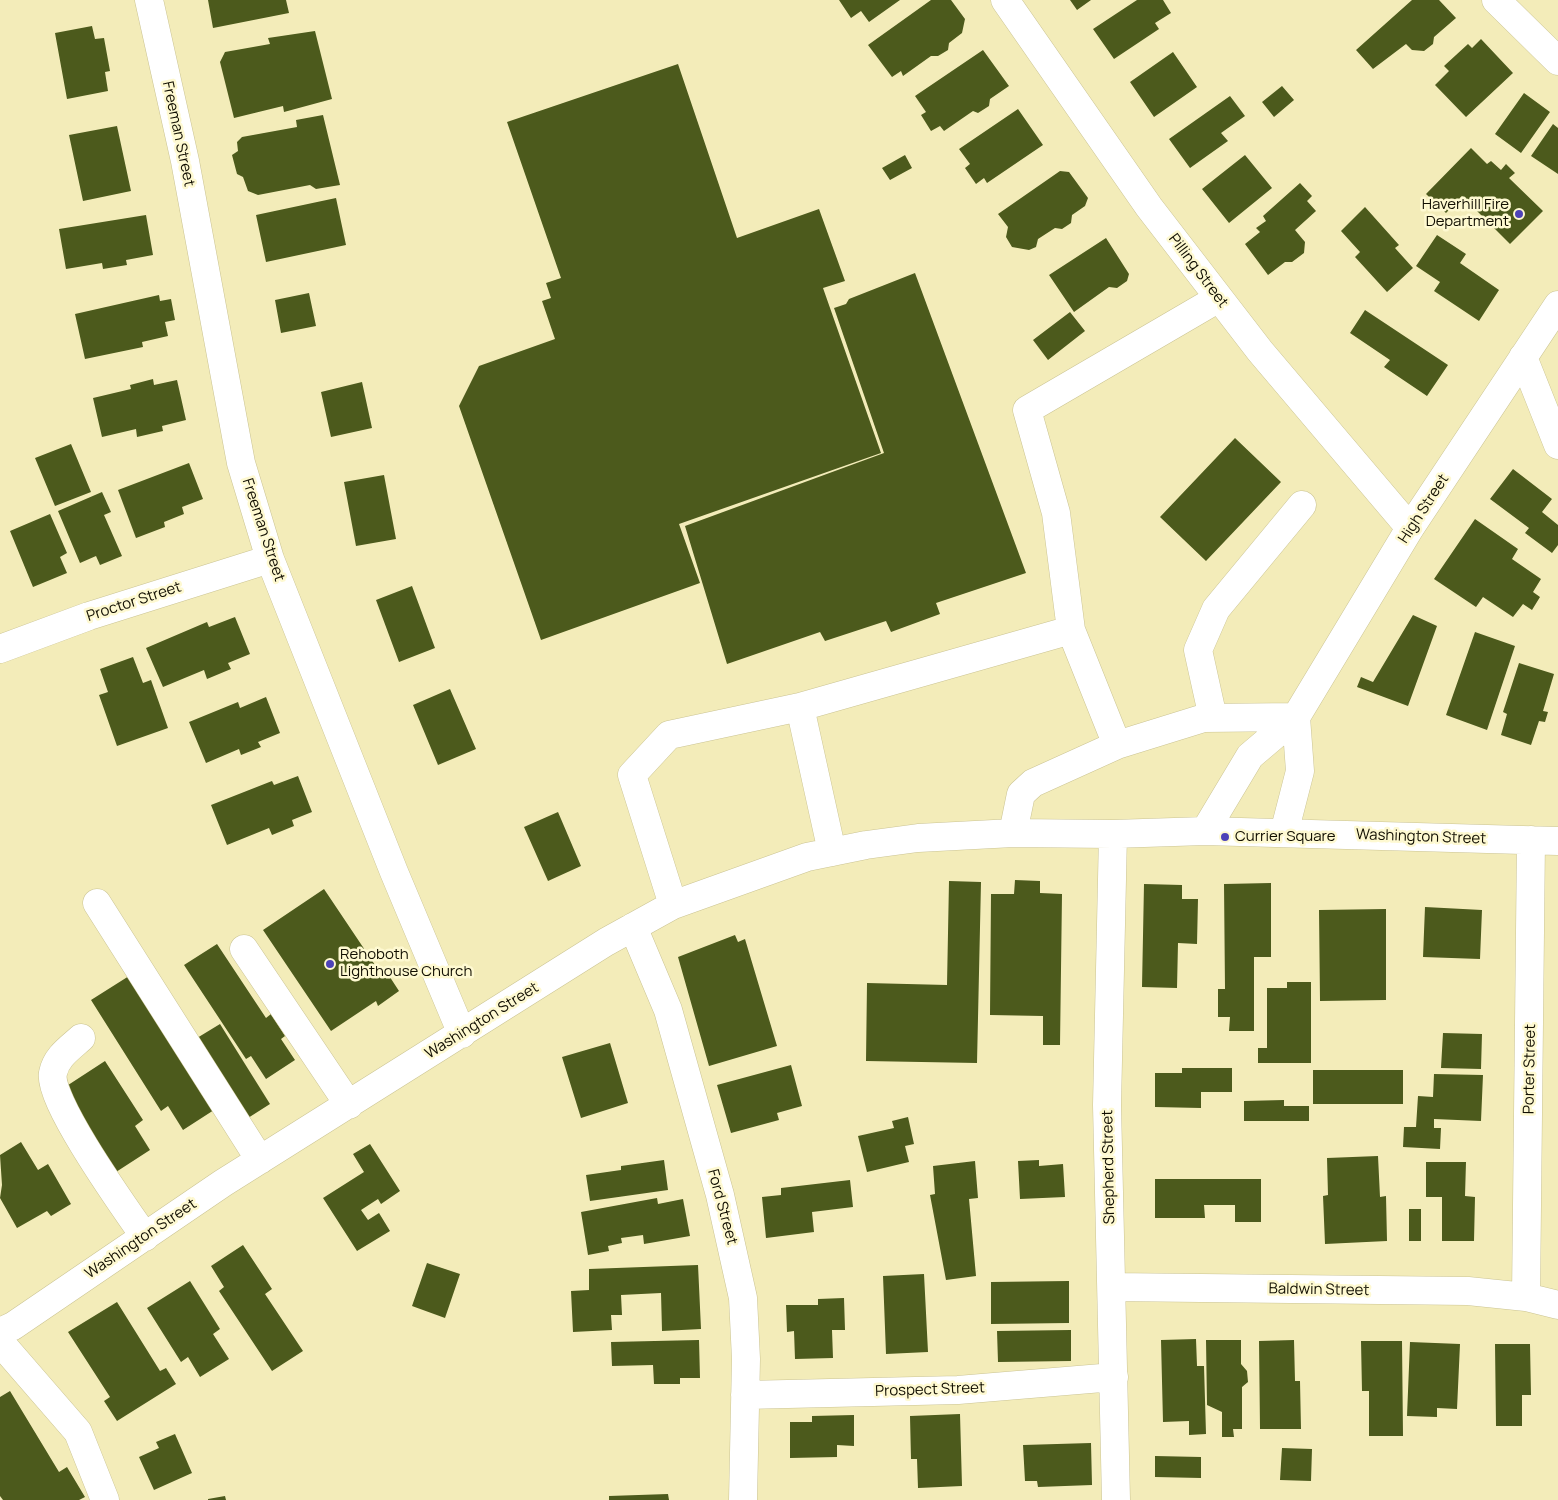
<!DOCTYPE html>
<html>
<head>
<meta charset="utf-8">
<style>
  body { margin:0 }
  canvas { display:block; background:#f3ecb9 }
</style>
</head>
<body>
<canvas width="1558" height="1500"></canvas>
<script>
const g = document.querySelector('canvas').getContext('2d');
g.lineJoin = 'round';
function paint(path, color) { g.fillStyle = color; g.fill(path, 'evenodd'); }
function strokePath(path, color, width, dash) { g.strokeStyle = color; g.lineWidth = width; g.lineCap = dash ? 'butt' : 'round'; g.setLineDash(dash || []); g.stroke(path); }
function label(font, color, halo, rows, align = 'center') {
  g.font = font + ' Manrope,sans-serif'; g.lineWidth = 5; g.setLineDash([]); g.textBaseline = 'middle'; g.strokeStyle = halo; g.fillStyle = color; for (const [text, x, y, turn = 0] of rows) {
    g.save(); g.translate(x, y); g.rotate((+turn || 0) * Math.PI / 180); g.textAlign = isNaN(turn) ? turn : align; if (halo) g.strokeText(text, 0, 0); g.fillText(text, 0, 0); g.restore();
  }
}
paint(new Path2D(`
  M208 0H286L289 13 213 28Z
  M839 0H900L869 22 861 11 851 18Z
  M931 0H951L965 19 962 33 949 43 948 50 938 56H931L903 76 901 71 892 77 868 45Z
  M1070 0H1091L1077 10Z
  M1137 0H1163L1171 13 1155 23 1159 29 1114 59 1093 29Z
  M1412 0H1439L1456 18 1434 37 1433 44 1424 51 1412 50 1406 44 1373 69 1356 50Z
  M92 26 95 39 104 38 110 71 105 72 108 91 67 99 55 33Z
  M315 31 332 99 284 112 283 106 234 118 220 62 225 52 270 44 268 38Z
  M1481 39 1513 73 1466 117 1435 85 1449 71 1444 66 1468 44 1472 48Z
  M983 50 1009 86 990 99 989 106 978 113 973 111 944 131 940 126 931 131 921 115 926 112 915 96Z
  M1173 52 1197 87 1154 117 1130 82Z
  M678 64 737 238 819 209 845 281 823 288 881 453 679 524 700 583 541 640 459 406 479 366 555 339 542 301 551 298 546 283 561 278 507 122Z
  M1282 86 1294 100 1274 117 1262 102Z
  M1524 93 1550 112 1521 153 1495 134Z
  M1230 96 1245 116 1221 133 1228 141 1190 168 1169 139Z
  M1018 109 1043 145 987 183 984 178 976 184 965 168 970 164 959 149Z
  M323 115 340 185 316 189 310 185 258 195 248 191 243 177 237 174 232 155 238 151 237 142 242 137 297 127 296 120Z
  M1553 124 1558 128V174L1531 156Z
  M117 126 131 191 83 201 69 135Z
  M1471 148 1487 164 1491 161 1501 170 1506 164 1515 173 1509 178 1543 211 1510 244 1462 196 1446 213 1426 194Z
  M905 155 912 168 890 180 882 168Z
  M1245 155 1272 188 1229 223 1202 189Z
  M1060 171 1069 172 1088 198 1085 206 1072 215 1071 223 1062 229 1055 228 1038 239 1036 247 1029 250 1012 247 1006 237 1008 227 998 214Z
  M1300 183 1312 196 1307 201 1316 211 1295 230 1305 242 1304 253 1292 262H1285L1268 275 1245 244 1260 232 1256 228 1266 221 1263 216Z
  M336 198 346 245 266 262 256 215Z
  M1365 207 1399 245 1395 248 1413 268 1387 292 1355 257 1360 252 1341 231Z
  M146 215 153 255 126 260 127 265 103 269 102 263 66 269 59 229Z
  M1437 235 1466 254 1460 263 1499 290 1479 321 1434 291 1440 282 1416 266Z
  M1106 238 1129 274 1127 281 1117 288 1109 287 1074 312 1049 275Z
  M915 273 1026 573 936 603 940 614 891 632 886 621 825 641 820 632 727 664 685 526 884 453 834 308 846 304 849 299Z
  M309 293 316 326 281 333 275 300Z
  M159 295 160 301 171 299 175 320 165 322 168 336 142 342 143 347 85 359 75 314Z
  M1365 310 1448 365 1427 396 1384 367 1390 360 1350 333Z
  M1070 312 1085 331 1048 360 1033 340Z
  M153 379 154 385 177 380 186 420 162 426 163 431 137 437 136 429 102 437 93 398 131 389 130 385Z
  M362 382 372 428 331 437 321 392Z
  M1235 438 1281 482 1206 561 1160 517Z
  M71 444 91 492 55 506 35 458Z
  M189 463 203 499 182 507 184 514 164 522 165 527 136 538 118 490Z
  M1513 469 1552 499 1542 512 1558 525V545L1552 553 1525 533 1529 528 1490 499Z
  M384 475 396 539 356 546 344 482Z
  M102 492 111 512 104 515 122 556 100 565 96 556 80 563 58 511Z
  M50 514 67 553 60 557 67 573 33 587 10 531Z
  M1475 519 1518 549 1512 559 1541 579 1533 592 1540 597 1532 610 1523 604 1513 617 1483 597 1476 607 1434 579Z
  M412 586 435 648 399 662 376 600Z
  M1413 615 1437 626 1408 706 1357 687 1361 677 1373 682Z
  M235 617 250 654 228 663 231 669 207 679 204 670 163 687 146 648 207 622 209 627Z
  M1475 632 1515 646 1487 730 1446 715Z
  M133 657 143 683 151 680 168 728 117 746 99 695 108 692 100 669Z
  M1519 663 1554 674 1543 711 1548 712 1545 722 1539 721 1531 745 1501 735 1507 714 1503 712Z
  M450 689 476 749 438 765 413 705Z
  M266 697 280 733 258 742 261 747 241 755 239 749 206 763 189 722 238 702 240 708Z
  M298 776 312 812 292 820 294 826 272 835 269 828 227 845 211 805 272 781 274 785Z
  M558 812 581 866 548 881 524 827Z
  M1015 880 1040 881V893L1062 894 1060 1045H1043V1016L990 1015 991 894H1014Z
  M949 881 981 882 977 1063 866 1061 867 983 947 985Z
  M1271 883V957H1254V1031H1229L1230 1017H1218V989H1225L1224 884Z
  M1144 884 1182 885V899H1198L1197 944 1178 943 1177 988 1142 987Z
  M324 889 379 971 384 968 399 991 378 1006 376 1001 331 1031 263 930Z
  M1425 907 1482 910 1480 959 1423 957Z
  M1386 909V1000L1320 1001 1319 910Z
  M735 935 738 942 745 939 777 1046 709 1066 678 957Z
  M217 944 266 1018 271 1014 285 1036 281 1039 295 1060 266 1079 251 1056 246 1059 184 965Z
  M129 976 214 1110 183 1130 168 1106 161 1111 91 1000Z
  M1287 982H1311V1063H1258V1048H1267V988H1287Z
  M220 1024 270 1104 248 1118 197 1038Z
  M1443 1033 1482 1034 1481 1069 1441 1068Z
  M610 1043 628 1103 581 1118 562 1057Z
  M105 1061 143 1120 135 1126 150 1150 116 1172 62 1089Z
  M791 1065 802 1106 777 1113 779 1120 731 1133 717 1085Z
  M1182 1068H1232V1092H1201V1108L1155 1107V1073H1182Z
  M1313 1070H1403V1104H1313Z
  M1434 1074 1483 1075 1481 1121 1434 1119V1128H1441L1440 1149 1403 1147 1404 1127H1416L1418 1096 1433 1097Z
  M1284 1100V1106H1309V1121H1244V1101Z
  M908 1117 914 1144 905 1146 909 1162 867 1172 858 1136 894 1128 892 1121Z
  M21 1142 38 1170 48 1164 71 1204 51 1216 47 1211 17 1228 0 1198 2 1185 0 1155Z
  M370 1144 400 1191 381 1204 378 1199 361 1210 368 1220 379 1213 390 1231 357 1251 323 1198 364 1172 353 1154Z
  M1378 1156 1380 1197 1386 1196 1387 1241 1325 1244 1323 1196 1328 1195 1327 1158Z
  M664 1160 668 1190 590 1201 586 1175 621 1170V1166Z
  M1039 1160V1166L1063 1164 1065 1197 1020 1199 1018 1161Z
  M975 1161 978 1198 969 1199 976 1276 946 1280 930 1195 935 1194 933 1166Z
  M1426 1162H1466L1465 1196 1475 1197 1474 1241H1442V1197H1426Z
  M1155 1179H1261V1222H1235V1205H1204L1205 1218H1155Z
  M850 1180 853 1207 812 1212 814 1232 766 1238 762 1197 781 1195V1188Z
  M657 1198 658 1204 683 1199 690 1236 644 1244 643 1235 621 1238 622 1243 608 1246 609 1251 588 1255 581 1212Z
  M1409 1209H1421V1241H1409Z
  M243 1245 272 1289 265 1294 303 1351 272 1371 219 1291 224 1287 211 1266Z
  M427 1263 460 1274 445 1318 412 1306Z
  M698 1265 701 1329 662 1331 661 1293 621 1295 622 1315H611L612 1330 573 1332 571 1291 589 1290V1269Z
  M924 1274 928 1352 886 1354 883 1276Z
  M190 1281 220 1329 213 1334 229 1359 200 1377 188 1357 181 1362 147 1308Z
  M1069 1281V1323L991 1324V1282Z
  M844 1298 845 1330H832L833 1358 795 1359 794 1331 787 1332 786 1305H818V1299Z
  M117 1302 160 1371 166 1368 176 1384 117 1421 104 1401 110 1397 68 1332Z
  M1071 1330V1361L998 1362 997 1331Z
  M1196 1339 1197 1366H1204L1206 1434 1189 1435V1421L1163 1422 1161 1340Z
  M699 1340 700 1378H680V1384H654L653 1365 612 1366 611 1342Z
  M1206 1340H1241V1364L1247 1371 1248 1382 1242 1387V1429H1233L1234 1437H1222V1412L1207 1405Z
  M1294 1340 1295 1381H1300L1301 1429H1260L1259 1341Z
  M1361 1341H1402L1403 1436H1369V1391H1362Z
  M1410 1342 1460 1344 1457 1409 1437 1408V1417L1407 1416Z
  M1495 1344H1530L1531 1395H1522V1426H1496Z
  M10 1391 59 1472 67 1467 85 1497 79 1500H3L0 1496V1397Z
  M960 1414 962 1486 918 1488 917 1459H911L910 1416Z
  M854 1415V1446L837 1445V1457L790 1458V1422H812V1416Z
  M175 1434 192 1473 154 1490 139 1457 159 1448 156 1442Z
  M1091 1443 1092 1485 1038 1487 1037 1481H1025L1023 1445Z
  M1282 1448 1312 1449 1311 1481 1280 1480Z
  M1155 1456 1201 1457V1478L1155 1477Z
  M668 1494 669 1500H609V1496Z
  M225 1496 226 1500H208V1499Z`), '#4c5a1c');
const minor = new Path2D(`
  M149 0 185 161 241 463 270 559 394 872 462 1034
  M1005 0 1149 207 1260 351 1410 528
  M1496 0 1558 61
  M1523 357 1558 445
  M0 649 89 616 270 559
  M1213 718 1198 650 1216 609 1302 505
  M1117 745 1071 630 1056 513 1027 410 1219 298
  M1205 831 1250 756 1296 717 1410 528 1558 305
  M1013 833 1021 794 1033 783 1117 745 1204 718 1296 717
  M1284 833 1300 771 1296 717
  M1113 834 1107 1105 1116 1500
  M832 852 800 707 1071 630
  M97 903 260 1160
  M673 905 632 775 669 735 800 707
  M633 927 668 1010 720 1195 743 1298 746 1359 743 1500
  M244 949 349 1105
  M81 1038C70 1048 56 1057 53 1073 47 1100 127 1211 145 1237
  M1112 1287 1468 1291 1526 1297 1558 1305
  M1526 1297 1531 840
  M0 1332 13 1326 223 1183 606 942 673 905 807 857 866 845 918 838 1013 833 1113 834 1205 831 1558 841
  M0 1342 78 1432 105 1500
  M745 1395 958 1390 1114 1377`);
strokePath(minor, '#cbc493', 29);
strokePath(minor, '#fff', 28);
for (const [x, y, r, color] of [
  [1519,214,5,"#4d42b8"],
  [1225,837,5,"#4d42b8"],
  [330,964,5,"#4d42b8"]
]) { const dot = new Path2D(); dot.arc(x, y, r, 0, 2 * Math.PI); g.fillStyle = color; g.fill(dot); strokePath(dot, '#fef9d1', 2); }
label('15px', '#110e00', '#fef9d1', [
  ["Freeman Street",178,134,78],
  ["Pilling Street",1198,271,53],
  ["High Street",1424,509,-57],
  ["Freeman Street",263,530,72],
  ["Proctor Street",134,602,-18],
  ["Washington Street",1421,837,2],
  ["Washington Street",482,1021,-32],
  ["Porter Street",1530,1069,-89],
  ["Shepherd Street",1109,1167,-91],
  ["Ford Street",722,1207,75],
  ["Washington Street",141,1239,-34],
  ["Baldwin Street",1319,1290,1],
  ["Prospect Street",930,1390,-2]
]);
label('15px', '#110e00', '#fef9d1', [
  ["Haverhill Fire",1509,205,"right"],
  ["Department",1509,222,"right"],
  ["Currier Square",1235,837],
  ["Rehoboth",340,955],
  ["Lighthouse Church",340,972]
], 'left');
</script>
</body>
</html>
